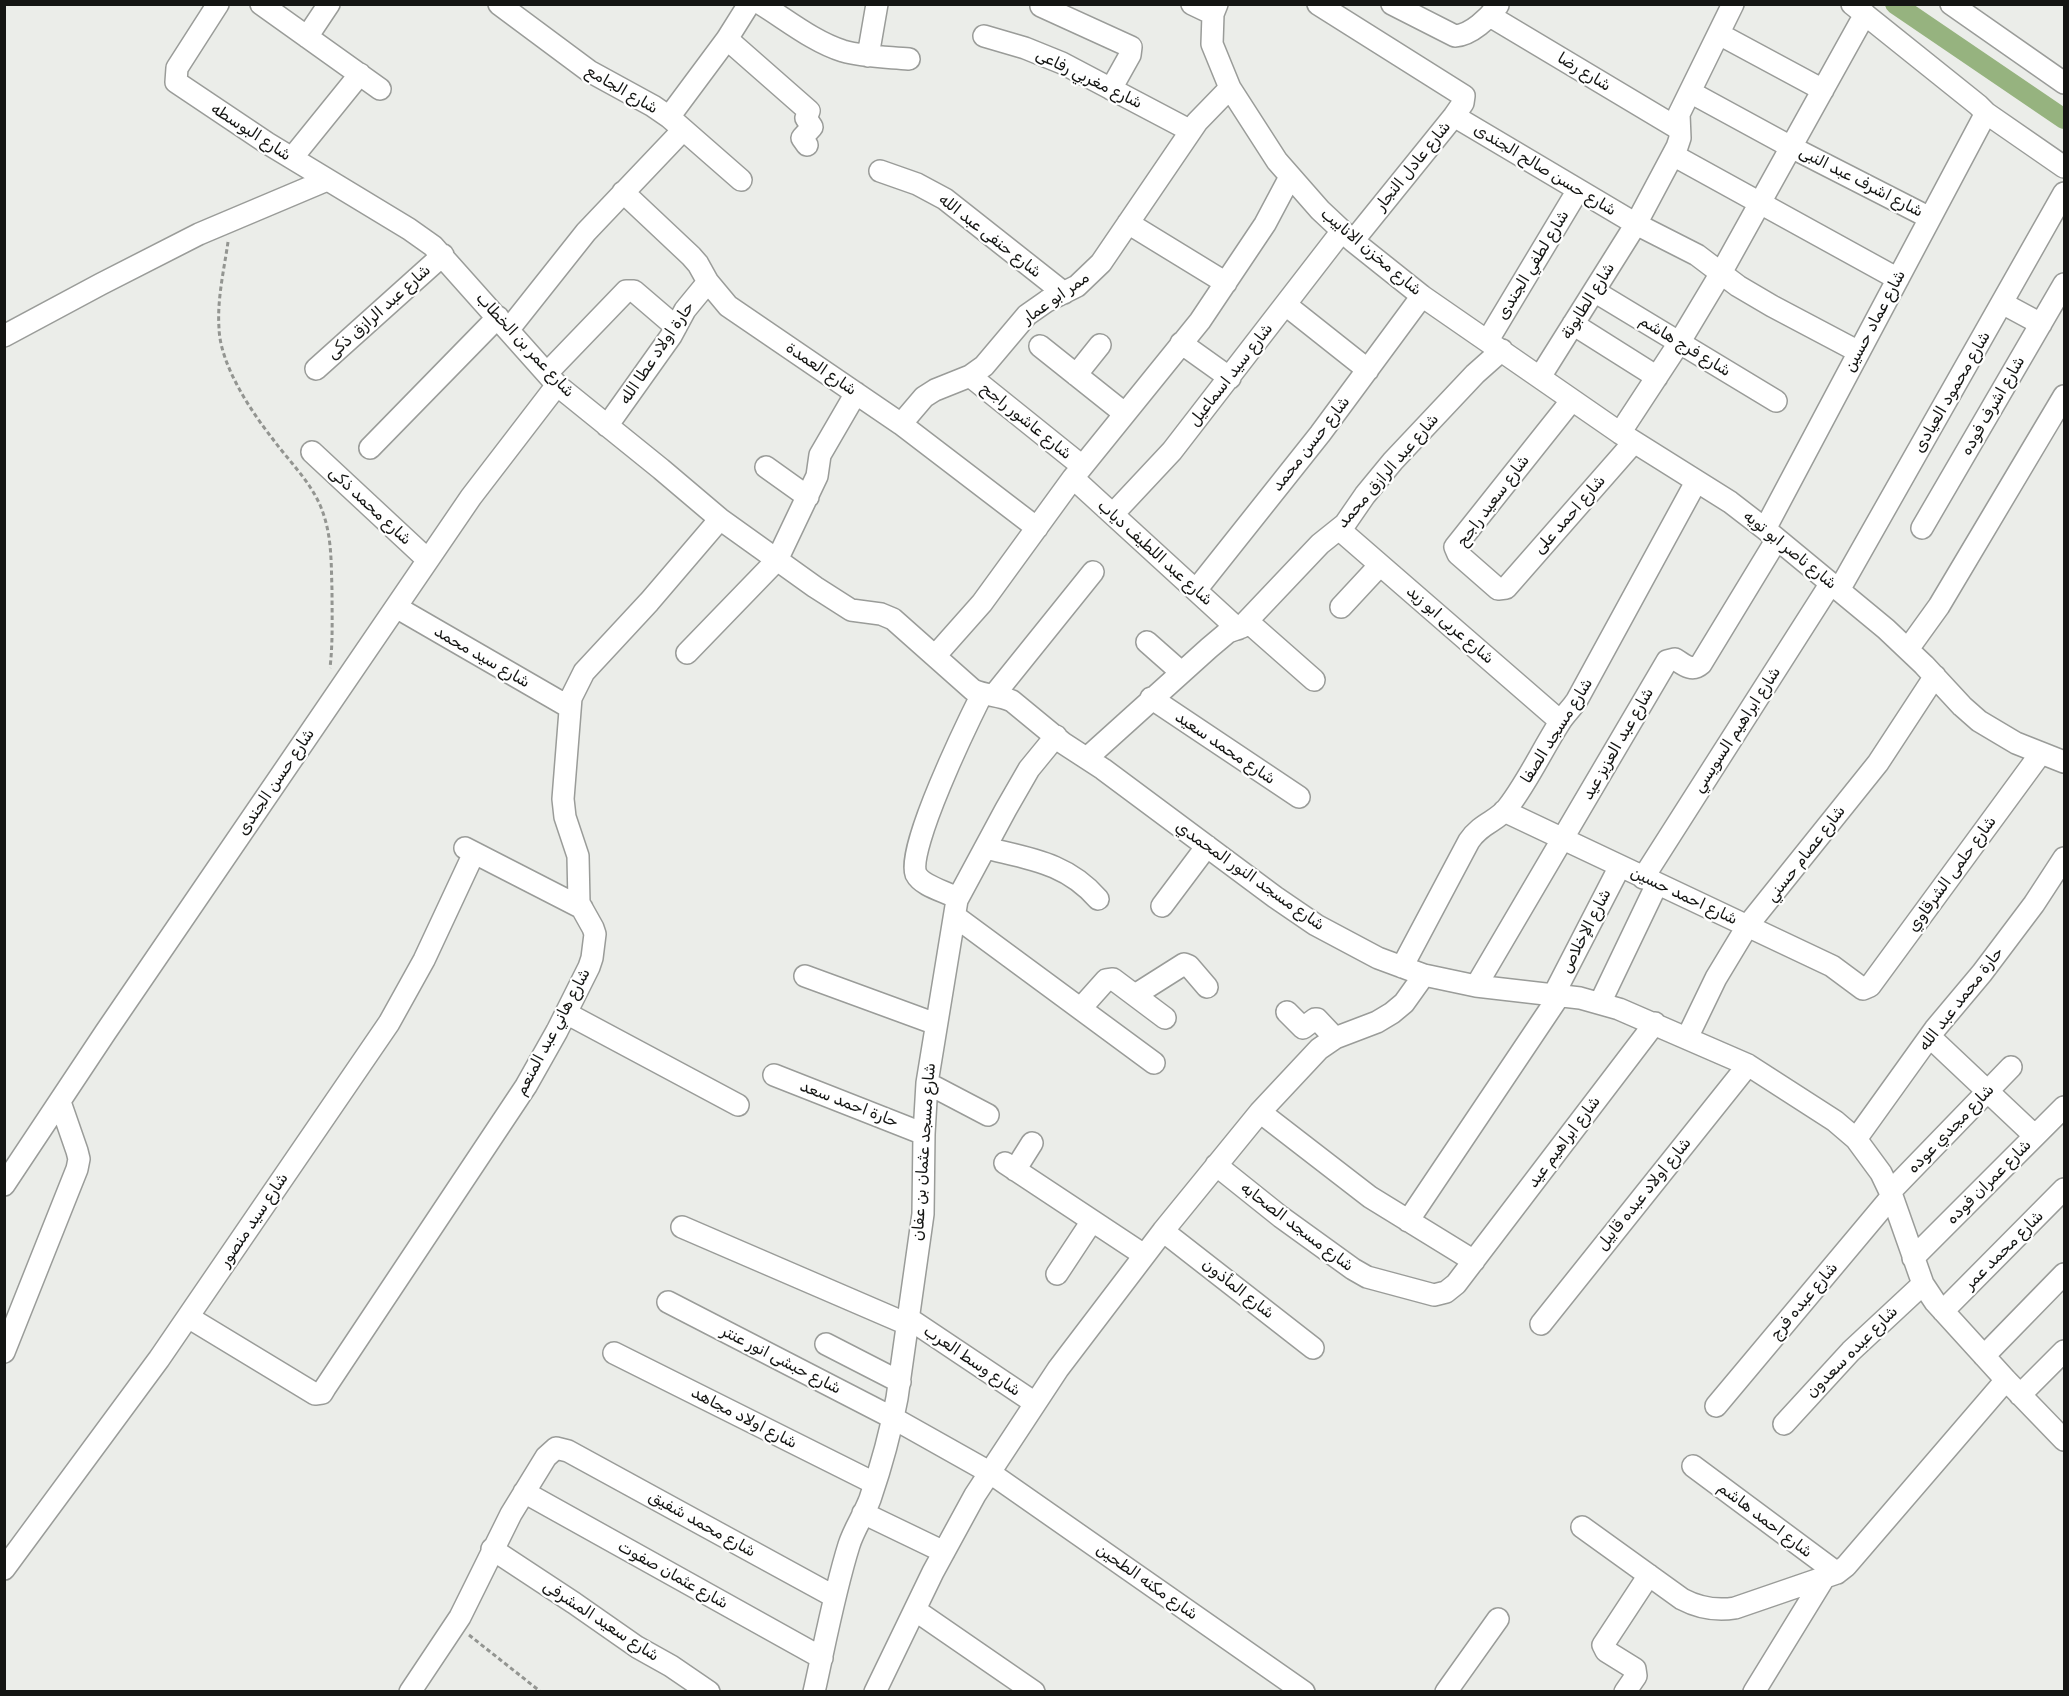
<!DOCTYPE html>
<html>
<head>
<meta charset="utf-8">
<style>
  body { margin:0 }
  #map { position:relative; width:2069px; height:1696px; overflow:hidden; background:#ebede9; font-family:Rubik,sans-serif }
  canvas { display:block }
  .frame { position:absolute; inset:0; border:6px solid #141513; pointer-events:none }
</style>
</head>
<body>
<div id="map">
<canvas width="2069" height="1696"></canvas>
<div class="frame"></div>
</div>
<script>
const g = document.querySelector('canvas').getContext('2d');
g.lineJoin = 'round';
function strokePath(path, color, width, dash) { g.strokeStyle = color; g.lineWidth = width; g.lineCap = dash ? 'butt' : 'round'; g.setLineDash(dash || []); g.stroke(path); }
function label(font, color, halo, rows, align = 'center') {
  g.font = font + ' Rubik,"Noto Naskh Arabic",sans-serif'; g.lineWidth = 4.5; g.setLineDash([]); g.textBaseline = 'middle'; g.strokeStyle = halo; g.fillStyle = color; for (const [text, x, y, turn = 0] of rows) {
    g.save(); g.translate(x, y); g.rotate((+turn || 0) * Math.PI / 180); g.textAlign = isNaN(turn) ? turn : align; if (halo) g.strokeText(text, 0, 0); g.fillText(text, 0, 0); g.restore();
  }
}
strokePath(new Path2D(`
  M1895 4 2064 119`), '#96b37f', 20);
const minor = new Path2D(`
  M218 4 177 68 176 82 267 143 409 229 433 246 557 385 661 469 720 519 815 587 851 610 881 614 893 619 973 690C986 696 999 695 1012 701L1063 743 1103 769 1275 897 1316 925 1378 958 1424 975 1476 986 1580 998 1619 1009 1748 1065 1835 1121 1856 1139 1881 1173 1892 1196 1923 1284 1935 1302 2006 1380 2064 1440
  M261 4 380 89
  M499 4 589 71 653 106 669 117 741 180
  M761 4C787 20 814 42 843 51 864 57 888 57 909 59
  M1192 4 1213 14
  M1217 4 1213 14 1212 44 1230 88 1277 161 1320 210 1353 241 1422 296 1620 433 1730 502 1765 529 1886 629 1924 665 1962 706 1979 721 2016 743 2064 762
  M1318 4 1464 96 1463 103 1454 116 1353 241
  M1392 4 1455 36C1471 35 1489 18 1498 5
  M1852 4 1978 105 1986 113 2064 167
  M1951 4 2064 83
  M1041 6 1131 47 1130 55 1111 89
  M1490 16 1679 129
  M1719 34 1823 90
  M984 36 1025 48 1062 63 1191 131
  M307 37 329 4
  M727 39 809 111 806 118 812 127 802 138 807 145
  M868 56 877 4
  M1690 92 1791 147 1930 218
  M1454 116 1636 224 1697 255 1738 286 1772 306 1859 352
  M669 117 727 39 749 4
  M1673 155 1898 279
  M292 158 360 74
  M880 171 917 184 945 199 1064 293
  M623 192 691 256 698 264 708 282 728 306 901 424 1037 528
  M1128 223 1226 283
  M1594 291 1776 401
  M2002 303 2041 324
  M1286 305 1368 370
  M1573 324 1657 377
  M509 329 586 232 683 130
  M4 336 101 284 199 234 327 180
  M1488 340 1578 190
  M1181 343 1230 378
  M1040 346 1124 413
  M316 369 443 255
  M547 373 626 291H634L676 327
  M1076 375 1100 345
  M970 376 1082 466
  M1540 377 1636 224 1677 147 1680 138 1679 114 1733 4
  M1572 400 1455 547 1458 554 1498 589 1506 588 1634 442
  M901 424 924 397 935 390 970 376 984 366 1027 315 1047 301 1077 286 1101 263 1197 122 1230 88
  M607 426 671 336 685 310 708 282
  M1620 433 1679 343 1721 273 1865 14
  M370 448 498 317
  M312 452 428 560
  M766 467 808 497
  M1073 478 1238 629
  M1113 514 1172 451 1342 231
  M1922 528 2064 284
  M1765 529 1986 113
  M1340 530 1560 721
  M1196 590 1320 434 1422 296
  M1839 590 2064 193
  M396 607 569 707
  M1341 607 1380 565
  M1247 621 1314 680
  M1147 642 1181 672
  M1908 649 1939 606 2064 396
  M687 653 777 560 817 476 820 455 856 393
  M935 656 982 603 1073 478 1200 321 1265 224 1290 177
  M994 695 1093 572
  M1151 698 1299 797
  M1087 758 1209 648 1228 632 1242 627 1247 621 1320 544 1345 524 1365 495 1393 461 1475 374 1502 350
  M1504 811 1832 966 1863 989 1870 986 2041 753
  M465 848 582 908
  M986 848C1030 859 1067 863 1098 899
  M1643 878 1831 583
  M957 900 955 897C944 891 922 886 916 874 906 849 968 722 982 694
  M1162 906 1207 846
  M956 917 1154 1063
  M1402 967 1469 841C1482 822 1497 822 1508 807 1528 781 1542 750 1560 722 1565 714 1572 708 1577 700L1696 482
  M805 976 936 1024
  M1476 986 1667 661 1675 659C1684 665 1692 672 1701 664L1777 539
  M1135 995 1184 964 1189 966 1207 987
  M1553 996 1620 866
  M1600 1003 1657 884
  M1081 1008 1106 980 1113 979 1165 1018
  M1287 1012 1303 1028 1315 1019H1317L1335 1038
  M566 1013 738 1105
  M1930 1037 2035 1136
  M1687 1038 1716 978 1748 925 1878 763 1935 676
  M774 1075 924 1134
  M927 1083 988 1115
  M1260 1112 1370 1197 1474 1261
  M1856 1139 1935 1029 1982 973 2034 904 2064 858
  M1005 1163 1144 1255
  M1216 1165 1281 1217 1353 1269 1367 1277 1434 1295 1446 1292 1456 1284 1655 1023
  M1015 1170 1032 1143
  M4 1185 105 1033 471 497 557 385
  M1890 1192 2011 1067
  M1408 1221 1559 996
  M682 1227 907 1324
  M1163 1231 1313 1348
  M1913 1258 2064 1107
  M1057 1274 1092 1221
  M668 1302 893 1418 989 1472 1304 1692
  M1943 1311 2064 1189
  M188 1317 315 1394 322 1393 325 1388 526 1086 557 1031 589 967 592 958 595 934 593 928 579 903 578 856 565 817 563 799 571 698 584 672 649 602 720 519
  M908 1318 1035 1403
  M1541 1324 1748 1065
  M826 1344 900 1382
  M4 1352 77 1169 79 1159 77 1151 60 1102
  M614 1353 874 1483
  M1984 1356 2064 1274
  M2020 1395 2064 1351
  M1716 1406 1892 1196
  M1784 1424 1851 1351 1923 1284
  M1693 1466 1837 1573
  M524 1492 822 1658
  M863 1513 944 1552
  M1582 1527 1682 1599C1699 1608 1716 1611 1735 1608L1837 1573 1846 1566 2006 1380
  M492 1549 574 1603 637 1647 671 1666 709 1692
  M4 1569 159 1359 389 1023 424 960 474 853
  M915 1610 1034 1692
  M410 1692 460 1617 511 1514 546 1457 556 1448 568 1451 835 1597
  M814 1692C825 1643 834 1593 849 1545 854 1529 864 1515 870 1499 881 1467 891 1430 897 1398L923 1214 924 1134 927 1083 957 900 1006 809 1029 769 1056 736
  M875 1692 933 1572 975 1495 1058 1369 1163 1231 1260 1112 1319 1049 1335 1038 1377 1022 1392 1013 1404 1003 1424 975
  M1446 1692 1498 1619
  M1625 1692 1636 1676 1635 1669 1606 1651 1603 1645 1649 1575
  M1754 1692 1824 1578`);
strokePath(minor, '#9a9c99', 24);
strokePath(new Path2D(`
  M228 242C224 270 217 299 219 328 220 364 250 410 272 438 288 460 309 480 320 505 332 533 331 560 332 590 332 616 333 642 330 668
  M469 1635 541 1692`), '#939591', 3, [4.5, 3]);
strokePath(minor, '#fff', 21);
label('16px', '#141513', '#fff', [
  ["شارع رضا",1584,72,31],
  ["شارع مغربي رفاعى",1089,79,26],
  ["شارع الجامع",622,90,30],
  ["شارع البوسطه",251,132,33],
  ["شارع عادل النجار",1413,166,-51],
  ["شارع حسن صالح الجندى",1545,170,31],
  ["شارع اشرف عبد النبى",1861,182,27],
  ["شارع حنفى عبد الله",990,236,38],
  ["شارع مخزن الانابيب",1371,252,40],
  ["شارع لطفي الجندى",1533,265,-59],
  ["ممر ابو عمار",1056,298,-35],
  ["شارع الطابونة",1588,301,-58],
  ["شارع عبد الرازق ذكى",379,312,-42],
  ["شارع عماد حسين",1875,321,-62],
  ["شارع عمر بن الخطاب",525,345,47],
  ["شارع فرج هاشم",1685,346,31],
  ["حارة اولاد عطا الله",657,353,-56],
  ["شارع العمدة",821,369,34],
  ["شارع سيد اسماعيل",1231,375,-52],
  ["شارع محمود العيادى",1952,392,-60],
  ["شارع اشرف فوده",1993,406,-60],
  ["شارع عاشور راجح",1026,421,39],
  ["شارع حسن محمد",1311,444,-52],
  ["شارع عبد الرازق محمد",1388,471,-49],
  ["شارع سعيد راجح",1493,501,-53],
  ["شارع محمد ذكى",370,506,43],
  ["شارع احمد على",1570,515,-49],
  ["شارع ناصر ابو تويه",1790,550,39],
  ["شارع عبد اللطيف دياب",1155,553,42],
  ["شارع عربى ابو زيد",1450,625,41],
  ["شارع سيد محمد",482,657,30],
  ["شارع ابراهيم السويسي",1737,730,-57],
  ["شارع مسجد الصفا",1557,731,-58],
  ["شارع عبد العزيز عيد",1618,744,-60],
  ["شارع محمد سعيد",1225,748,34],
  ["شارع حسن الجندى",276,782,-56],
  ["شارع عصام حسني",1806,854,-52],
  ["شارع حلمى الشرقاوي",1952,874,-54],
  ["شارع مسجد النور المحمدي",1250,876,35],
  ["شارع احمد حسين",1684,896,25],
  ["شارع الإخلاص",1586,931,-63],
  ["حارة محمد عبد الله",1961,999,-52],
  ["شارع هاني عبد المنعم",553,1032,-62],
  ["حارة احمد سعد",849,1104,21],
  ["شارع مجدي عوده",1951,1129,-46],
  ["شارع ابراهيم عيد",1564,1142,-53],
  ["شارع مسجد عثمان بن عفان",924,1152,-86],
  ["شارع عمران فوده",1989,1182,-45],
  ["شارع اولاد عبده قابيل",1644,1194,-51],
  ["شارع سيد منصور",254,1220,-56],
  ["شارع مسجد الصحابه",1297,1227,37],
  ["شارع محمد عمر",2004,1250,-45],
  ["شارع المأذون",1238,1289,38],
  ["شارع عبده فرج",1804,1301,-50],
  ["شارع عبده سعدون",1852,1352,-45],
  ["شارع حبشى انور عنتر",781,1360,27],
  ["شارع وسط العرب",972,1361,34],
  ["شارع اولاد مجاهد",744,1418,27],
  ["شارع احمد هاشم",1765,1520,37],
  ["شارع محمد شفيق",702,1524,29],
  ["شارع عثمان صفوت",673,1575,29],
  ["شارع مكنه الطحين",1147,1582,35],
  ["شارع سعيد المشرفى",601,1621,33]
]);
</script>
</body>
</html>
